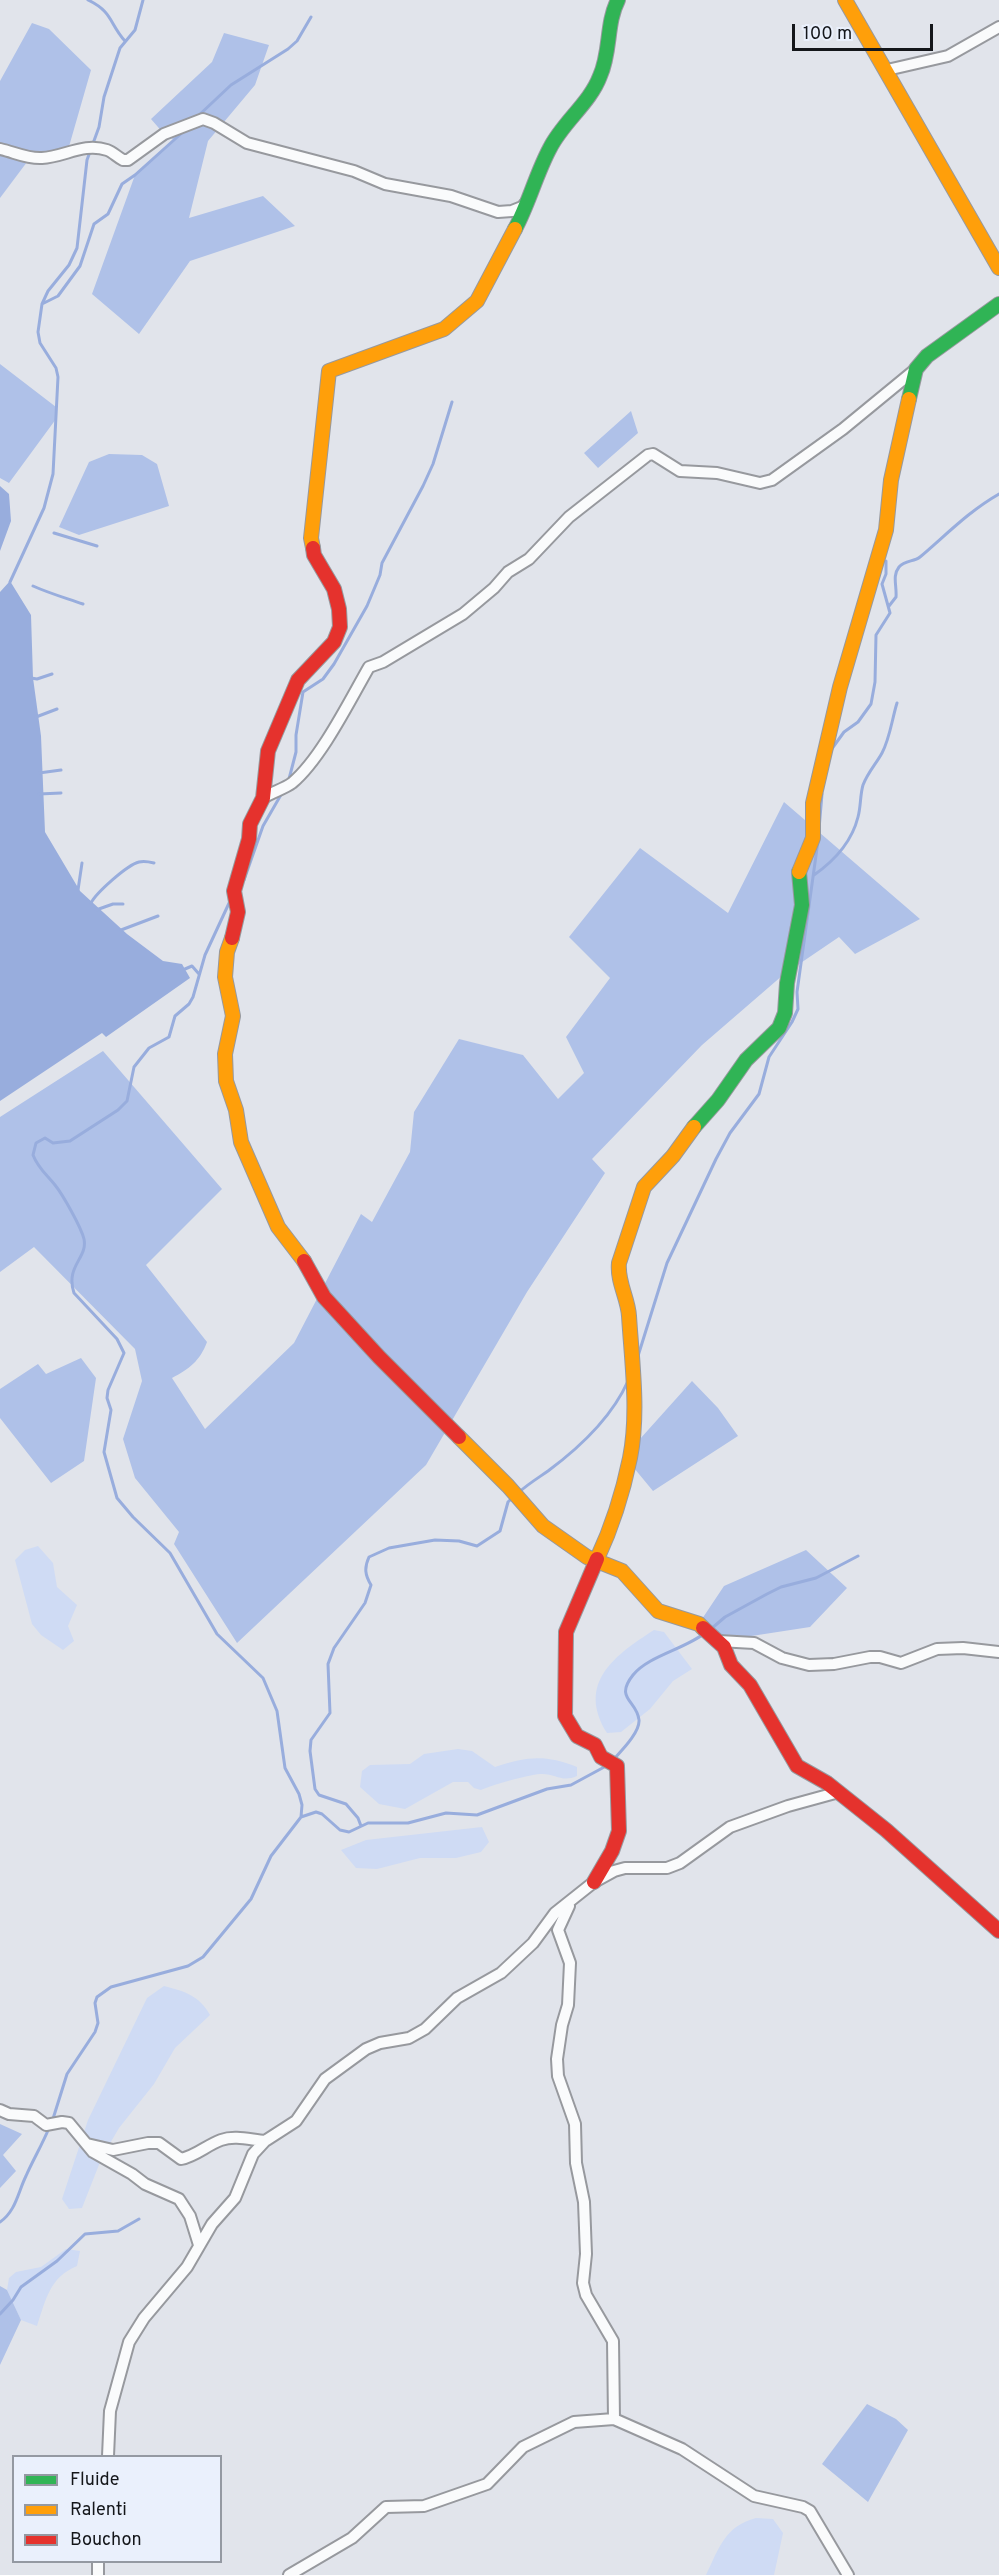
<!DOCTYPE html>
<html>
<head>
<meta charset="utf-8">
<style>
  body { margin:0 }
  #map { position:relative; width:999px; height:2575px; overflow:hidden; background:#e1e4eb; font-family:Overpass,sans-serif }
  canvas { display:block }
  .legend { position:absolute; left:12px; top:2455px; width:210px; height:108px; box-sizing:border-box; background:#eaf0fc; border:2px solid #9499a2; margin:0; padding:8px 10px; list-style:none; font-size:18px; color:#14161a }
  .legend li { display:flex; align-items:center; gap:12px; height:30px }
  .legend b { width:30px; border:2px solid #9499a2 }
  .scale { position:absolute; left:792px; top:24px; width:141px; height:27px; box-sizing:border-box; border:3px solid #14161a; border-top:0; padding-left:8px; font-size:18px; line-height:21px; white-space:nowrap; color:#14161a; -webkit-text-stroke:4px #eaf0fc; paint-order:stroke }
</style>
</head>
<body>
<div id="map">
<canvas width="999" height="2575"></canvas>
<ul class="legend">
<li><b style="height:8px;background:#30b455"></b>Fluide</li>
<li><b style="height:8px;background:#ff9f0a"></b>Ralenti</li>
<li><b style="height:8px;background:#e5322d"></b>Bouchon</li>
</ul>
<div class="scale">100 m</div>
</div>
<script>
const g = document.querySelector('canvas').getContext('2d');
g.lineJoin = 'round';
function paint(path, color) { g.fillStyle = color; g.fill(path, 'evenodd'); }
function strokePath(path, color, width, dash) { g.strokeStyle = color; g.lineWidth = width; g.lineCap = dash ? 'butt' : 'round'; g.setLineDash(dash || []); g.stroke(path); }
paint(new Path2D(`
  M38 1546 53 1563 57 1587 77 1605 68 1626 74 1641 63 1650 41 1635 32 1624 15 1560 25 1550Z
  M654 1630 664 1632 692 1669 673 1681 650 1709 621 1732 607 1733C576 1683 615 1655 654 1630Z
  M458 1749 472 1751 495 1767C527 1757 544 1754 577 1767V1776C561 1783 556 1773 540 1774 527 1775 492 1785 481 1790L474 1788 468 1782H453L405 1809 379 1804 360 1787 362 1771 370 1765 410 1764 424 1754Z
  M482 1827 489 1842 481 1852 456 1858H420L377 1869 356 1868 341 1850 366 1840Z
  M164 1986C184 1991 200 1996 210 2015L175 2048 154 2084 119 2128 102 2157 82 2208 69 2209 62 2199 88 2120 147 1998Z
  M66 2249 80 2251 77 2266C50 2277 46 2299 37 2326L21 2320 7 2290 9 2278 16 2272 41 2267Z
  M756 2518 773 2519 783 2533 774 2575H706C719 2548 725 2526 756 2518Z`), '#cfdbf4');
paint(new Path2D(`
  M32 23 49 29 91 70 68 150 30 158 0 198V81Z
  M224 33 269 45 255 85 208 141 189 218 263 196 295 226 190 261 139 334 92 294 135 175 174 140 164 134 151 119 212 62Z
  M0 364 56 407V419L9 483 0 478Z
  M631 411 638 433 598 468 584 453Z
  M109 454 142 455 157 464 169 506 79 535 59 527 89 462Z
  M784 802 920 919 855 954 839 937 783 975 702 1045 592 1159 605 1173 527 1292 426 1465 237 1643 174 1544 179 1532 135 1478 123 1439 142 1381 135 1349 34 1247 0 1272V1117L103 1051 222 1189 146 1265 207 1342C200 1361 189 1369 172 1378L205 1429 294 1343 361 1214 372 1222 410 1152 414 1112 459 1039 523 1055 558 1099 584 1073 566 1037 610 978 569 937 640 848 728 913Z
  M81 1358 96 1378 84 1461 51 1483 0 1418V1389L38 1364 46 1374Z
  M692 1381 718 1408 738 1436 653 1491 634 1468 631 1449Z
  M806 1550 847 1588 810 1627 719 1641 700 1622 724 1586Z
  M0 2124 22 2134 3 2155 16 2171 0 2188Z
  M0 2286 7 2290 21 2320 0 2365Z
  M867 2404 896 2419 908 2430 868 2502 822 2464Z`), '#afc1e8');
paint(new Path2D(`
  M0 486 9 494 11 521 0 551Z
  M10 581 31 615 33 678 41 736 45 832 80 891 127 934 163 961 182 964 190 978 106 1037 102 1033 0 1101V592Z`), '#98addd');
strokePath(new Path2D(`
  M88 0C113 12 109 23 125 41
  M197 117 231 85 288 49 297 41 311 17
  M42 304 58 296 80 266 94 224 108 214 122 184 135 175 184 131
  M54 533 97 546
  M10 582 44 508 53 474 58 377 56 368 40 343 38 332 42 304 48 291 69 265 77 248 87 160 99 127 104 97 120 48 135 30 143 0
  M33 586C51 594 66 598 83 604
  M889 606 896 597C897 586 892 576 899 567 905 560 914 562 920 557 946 535 969 511 999 494
  M31 678 37 679 52 674
  M36 717 57 709
  M831 750 844 732 858 722 871 704 875 682 876 635 890 613 882 584 886 574V561
  M39 773 61 770
  M289 779 296 752V735L303 692 323 679 334 664 367 606 380 575 382 563 423 486 433 464 452 402
  M39 794 61 793
  M819 829 822 794
  M814 875C834 861 852 841 858 817 861 806 860 795 863 785 868 772 876 764 882 753 890 738 892 719 897 703
  M244 880 263 826 282 793
  M78 890 82 863
  M230 901 205 955 193 997 189 1004 175 1016 169 1037 149 1048 134 1067 127 1101 118 1110 70 1141 53 1143 45 1138 36 1143 33 1155C38 1168 46 1174 55 1185 63 1195 81 1227 84 1239 88 1258 65 1266 74 1293L117 1339 124 1353 108 1390 107 1398 111 1410 104 1452 117 1498 133 1517 170 1553 217 1634 263 1678 277 1711 285 1768 299 1794 302 1805 301 1817
  M91 903C96 893 127 865 139 862 143 861 150 862 154 863
  M96 910 113 904H123
  M121 930 158 916
  M185 969 192 966 199 974
  M638 1356 667 1263 716 1159 730 1133 759 1094 769 1057 792 1022 798 1009 797 992 818 841
  M518 1493C528 1484 538 1478 548 1471 579 1448 612 1417 628 1381
  M711 1629 725 1617 767 1594 781 1587 816 1578 858 1556
  M614 1759C622 1750 640 1732 639 1720 637 1700 614 1699 633 1675 648 1656 685 1649 705 1633
  M361 1826 358 1818 346 1804 319 1795 315 1789 310 1751 311 1740 330 1713 328 1664 334 1648 365 1603 371 1585C365 1575 364 1568 369 1557L389 1548 435 1540 459 1541 477 1546 500 1531 508 1502 513 1497
  M52 2122 67 2074 95 2032 98 2023 95 2003 97 1997 111 1987 188 1966 203 1957 251 1899 271 1856 301 1817 316 1812 322 1814 340 1830 349 1832 368 1823H408L446 1813 477 1815 547 1789 571 1785 608 1765
  M0 2222C16 2211 18 2192 26 2176 33 2160 42 2145 49 2128
  M0 2314 13 2300 21 2287 57 2261 85 2234 118 2231 139 2219`), '#98addd', 3);
const street = new Path2D(`
  M887 70 948 56 999 27
  M0 149C14 152 27 159 42 158 64 157 84 142 107 150 113 152 117 157 123 160H128L164 134 203 119 214 123 247 143 354 171 385 184 451 196 498 212 512 211 522 207 529 199
  M263 798C272 792 284 789 292 783 321 759 350 700 369 667L383 662 463 614 494 588 508 572 529 559 569 517 648 455 653 454 680 471 717 473 760 483 772 480 843 429 916 369
  M719 1641 754 1643 782 1658 809 1665 834 1664 870 1657H880L901 1663 937 1649 963 1648 999 1652
  M569 1906 558 1930 570 1963 568 2005 562 2025 557 2059 558 2076 575 2124 576 2163 584 2202 586 2254 583 2283 586 2295 613 2341 614 2419
  M0 2110 9 2114 34 2116 46 2125 62 2122 69 2123 93 2152 132 2174 145 2184 179 2199 190 2216 199 2245
  M87 2144 113 2150 148 2143H159L181 2159C196 2156 207 2145 221 2140 235 2135 251 2140 265 2141
  M108 2456 110 2411 129 2342 144 2318 187 2267 212 2224 235 2198 253 2154 265 2141 296 2121 325 2079 366 2049 380 2043 409 2038 425 2029 457 1998 501 1973 533 1943 555 1913 594 1882 614 1871 625 1868H667L680 1863 730 1827 788 1806 839 1792
  M98 2562V2575
  M289 2575 352 2538 386 2507 424 2506 487 2484 523 2447 574 2422 614 2419 682 2449 754 2496 803 2507 810 2511 848 2575`);
const fast = new Path2D(`
  M515 229C529 203 536 174 550 148 563 122 590 103 600 76 611 52 606 23 618 0
  M909 399 916 369 927 356 999 304
  M694 1127 718 1100 746 1060 779 1028 785 1013 787 983 802 905 799 872`);
const slow = new Path2D(`
  M845 0 999 268
  M313 548 311 538 329 371 444 329 477 301 515 229
  M799 872 813 838V803L840 687 886 530 891 480 909 399
  M232 938 227 952 225 977 233 1016 225 1054 226 1081 236 1110 241 1142 278 1227 304 1261
  M459 1437 508 1486 543 1526 587 1557 622 1571 658 1611 699 1624 703 1628
  M597 1559C612 1527 623 1492 630 1458 639 1413 632 1363 629 1316 628 1298 617 1282 619 1263L644 1187 673 1156 694 1127`);
const jam = new Path2D(`
  M232 938 238 912 234 891 249 839 250 824 263 798 268 751 298 680 334 642 340 627 339 609 334 589 314 555 313 548
  M304 1261 324 1297 379 1357 459 1437
  M703 1628 724 1647 731 1665 750 1685 797 1766 827 1783 886 1830 999 1931
  M594 1882 612 1851 619 1831 617 1766 601 1757 595 1745 577 1736 565 1716 566 1632 597 1559`);
strokePath(street, '#97999e', 14);
strokePath(fast, '#97999e', 16);
strokePath(slow, '#97999e', 16);
strokePath(jam, '#97999e', 16);
strokePath(street, '#fafbfc', 10);
strokePath(fast, '#30b455', 14);
strokePath(slow, '#ff9f0a', 14);
strokePath(jam, '#e5322d', 14);
</script>
</body>
</html>
